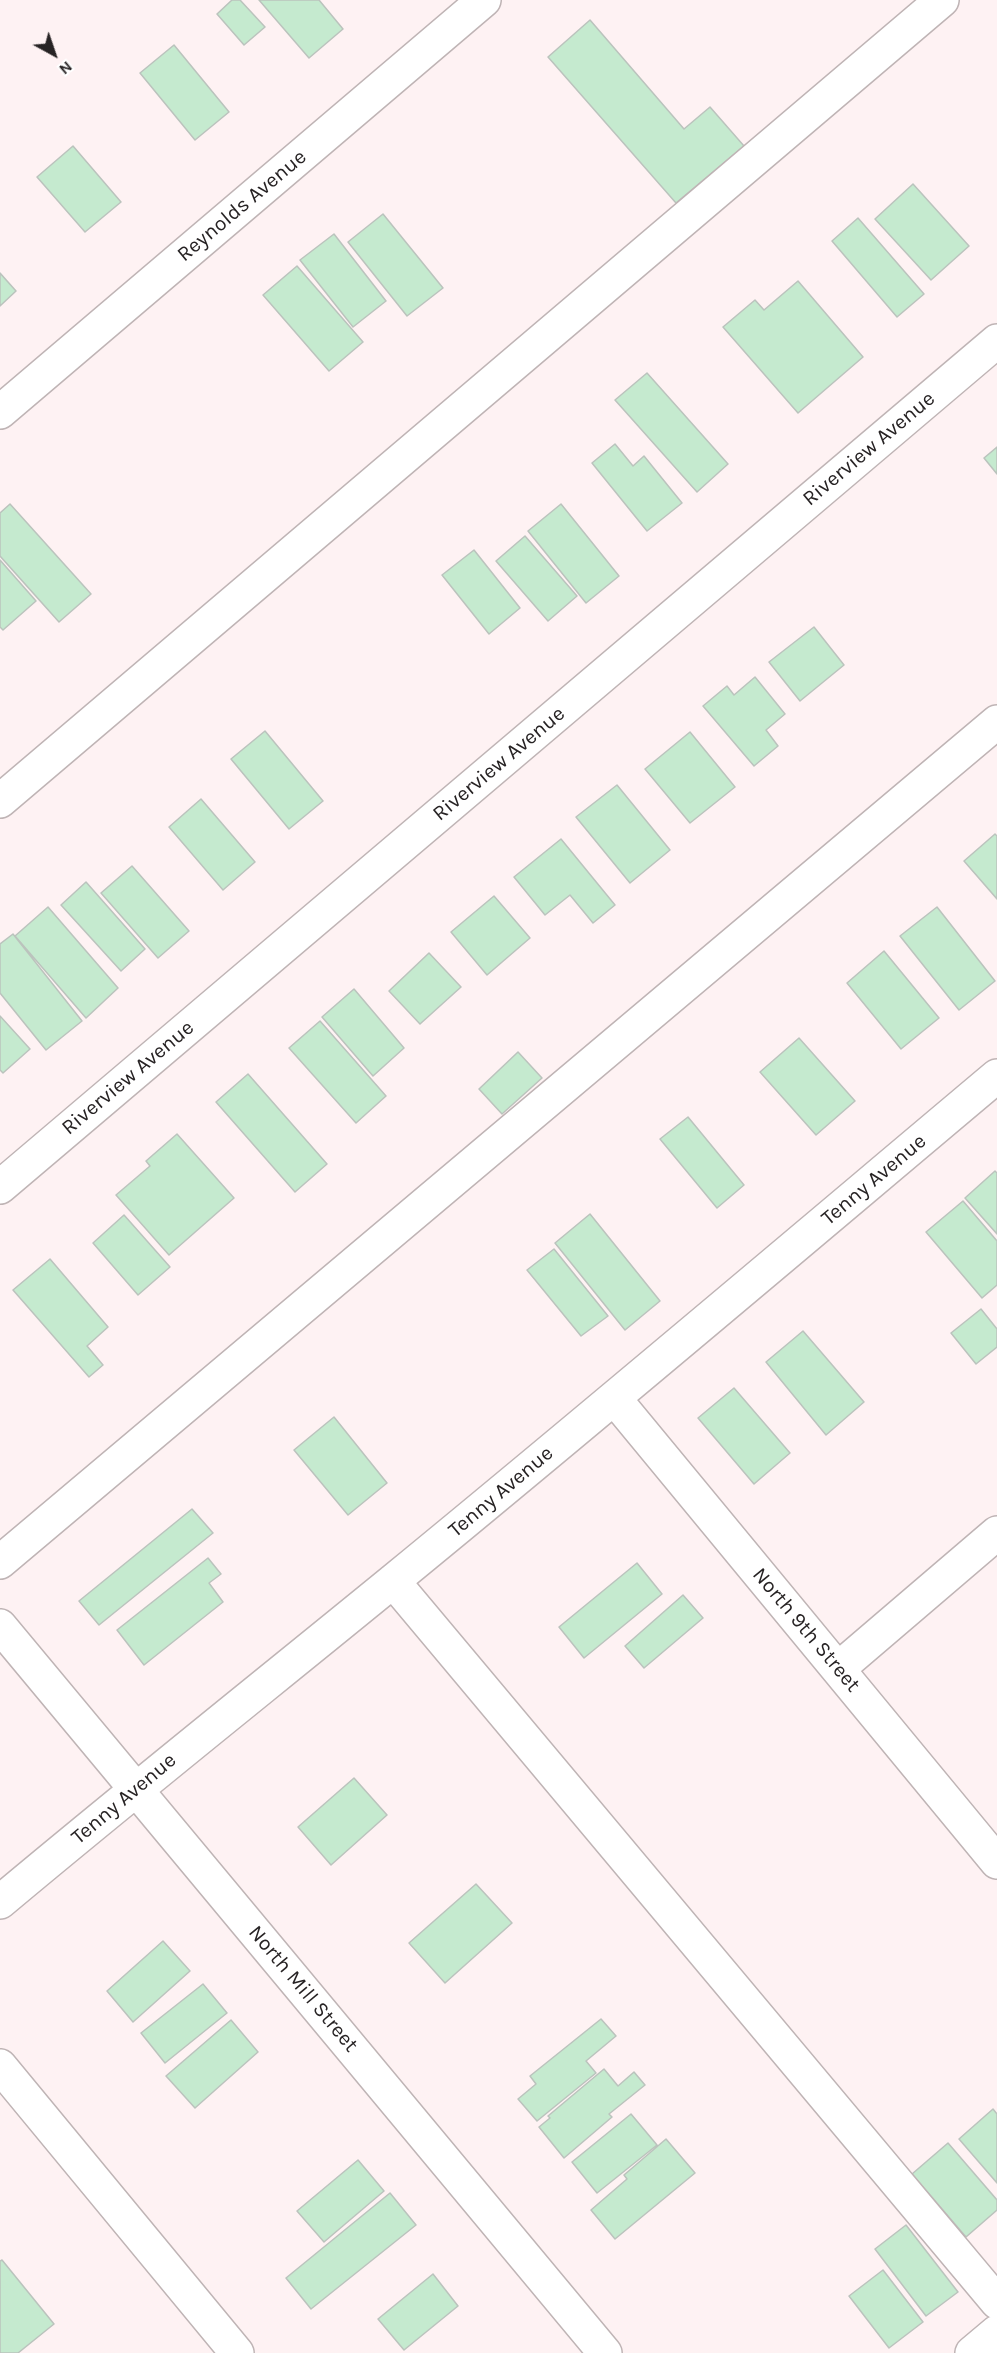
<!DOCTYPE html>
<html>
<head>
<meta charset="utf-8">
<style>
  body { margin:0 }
  #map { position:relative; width:997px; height:2353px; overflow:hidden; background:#fef2f3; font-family:Karla,sans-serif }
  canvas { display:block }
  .north { position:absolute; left:24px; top:24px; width:60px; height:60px; -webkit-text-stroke:4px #fff; paint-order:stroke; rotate:140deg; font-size:16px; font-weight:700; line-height:24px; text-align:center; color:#272324 }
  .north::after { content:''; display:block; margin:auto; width:21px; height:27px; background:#272324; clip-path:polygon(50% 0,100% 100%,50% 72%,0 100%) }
</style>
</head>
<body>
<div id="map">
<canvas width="997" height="2353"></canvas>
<div class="north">N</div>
</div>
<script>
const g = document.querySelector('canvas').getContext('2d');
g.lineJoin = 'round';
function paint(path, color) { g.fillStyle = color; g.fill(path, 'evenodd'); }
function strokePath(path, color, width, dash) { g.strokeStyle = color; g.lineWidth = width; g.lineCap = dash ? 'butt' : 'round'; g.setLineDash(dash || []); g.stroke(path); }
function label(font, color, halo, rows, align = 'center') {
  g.font = font + ' Karla,sans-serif'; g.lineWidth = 5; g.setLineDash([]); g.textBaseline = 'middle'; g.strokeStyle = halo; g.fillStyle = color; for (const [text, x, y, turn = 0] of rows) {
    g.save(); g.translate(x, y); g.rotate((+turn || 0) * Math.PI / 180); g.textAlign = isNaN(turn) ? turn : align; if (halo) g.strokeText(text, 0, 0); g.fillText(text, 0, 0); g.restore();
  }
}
const building = new Path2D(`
  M232 0H240L265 27 244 45 217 14Z
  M259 0H319L343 29 309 58Z
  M590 20 684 129 710 107 744 146 676 203 548 57Z
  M174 45 229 112 195 140 140 73Z
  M73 146 121 202 85 232 37 177Z
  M913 184 969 246 931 280 875 219Z
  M383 214 443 288 407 316 348 242Z
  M858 218 924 294 897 317 832 241Z
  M334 234 386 301 353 327 300 260Z
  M297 266 363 342 329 371 263 295Z
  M0 273 16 291 0 306Z
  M798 281 863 357 798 413 723 327 755 300 764 310Z
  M647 373 728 464 697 492 615 400Z
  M615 444 633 466 644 456 682 503 647 531 592 463Z
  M997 447V474L984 458Z
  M10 504 91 594 59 622 0 556V513Z
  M561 504 619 576 586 603 528 531Z
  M525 536 577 596 548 621 496 561Z
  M474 550 520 608 489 634 442 575Z
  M0 560 36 601 3 630 0 627Z
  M814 627 844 665 800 701 769 662Z
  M755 677 785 714 766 730 778 746 754 766 703 706 727 686 734 695Z
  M265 731 323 801 289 829 231 759Z
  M690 732 735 787 690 823 645 769Z
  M617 785 670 850 630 883 576 817Z
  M201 799 255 862 223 890 169 827Z
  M995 834 997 836V899L964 861Z
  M561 839 615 905 593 923 570 895 545 915 514 877Z
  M132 866 189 931 158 958 101 893Z
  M86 882 145 949 121 971 61 905Z
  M494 896 530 938 487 975 451 932Z
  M48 907 118 988 86 1018 15 936Z
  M937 907 995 981 959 1010 900 936Z
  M13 934 82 1021 46 1050 0 993V944Z
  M884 951 939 1018 901 1049 847 983Z
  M429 953 461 987 420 1024 389 991Z
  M354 989 404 1048 373 1076 322 1017Z
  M0 1016 30 1049 3 1073 0 1070Z
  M320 1021 386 1096 356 1123 289 1048Z
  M799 1038 855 1101 816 1135 760 1072Z
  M518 1052 542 1078 502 1114 479 1089Z
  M248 1074 327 1164 295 1192 216 1102Z
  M688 1117 744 1185 717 1208 660 1139Z
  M177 1134 234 1198 169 1255 116 1195 150 1166 146 1161Z
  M995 1171 997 1173V1234L965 1198Z
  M963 1201 997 1241V1285L982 1298 926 1232Z
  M590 1214 660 1301 625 1330 555 1243Z
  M124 1215 170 1267 138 1295 93 1243Z
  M554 1249 608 1316 581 1336 527 1270Z
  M50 1259 108 1327 87 1346 103 1365 89 1377 13 1290Z
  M981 1309 997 1329V1347L976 1364 951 1333Z
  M803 1331 864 1402 826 1435 766 1362Z
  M734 1388 790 1453 754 1484 698 1418Z
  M334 1417 387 1483 348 1515 294 1450Z
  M192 1509 213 1533 99 1625 79 1601Z
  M208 1558 221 1574 209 1583 223 1602 144 1665 117 1630Z
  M637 1563 662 1594 584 1658 559 1627Z
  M683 1595 703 1618 644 1668 625 1646Z
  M354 1778 387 1815 331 1865 298 1827Z
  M476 1884 512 1923 445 1983 409 1943Z
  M163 1941 190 1971 133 2022 107 1991Z
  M203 1984 227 2013 165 2063 141 2033Z
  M601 2019 616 2036 586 2061 596 2073 537 2121 518 2099 536 2084 530 2076Z
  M231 2020 258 2052 195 2108 166 2076Z
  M604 2069 618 2086 634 2072 645 2085 609 2114 612 2117 564 2158 539 2127 550 2118 548 2116Z
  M993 2109 997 2114V2183L959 2139Z
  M631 2114 657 2145 597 2193 572 2162Z
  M666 2139 695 2173 615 2239 591 2210 627 2179 624 2175Z
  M948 2143 997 2200V2210L966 2237 912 2174Z
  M358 2160 384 2191 324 2242 297 2211Z
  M390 2193 416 2225 311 2309 286 2278Z
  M906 2225 958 2292 926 2316 875 2249Z
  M2 2260 54 2324 18 2353H0V2261Z
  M883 2270 923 2322 889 2348 849 2296Z
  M433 2274 458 2306 404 2350 378 2319Z`);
paint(building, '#c5eacf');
strokePath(building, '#bbc3bd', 1.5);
const minor = new Path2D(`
  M0 412 484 0
  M0 801 942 0
  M0 1187 997 341
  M614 1398 997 1862
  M0 1562 997 722
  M393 1581 997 2302
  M0 1626 605 2353
  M838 1669 997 1533
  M0 1902C130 1793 262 1688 393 1581 596 1415 796 1245 997 1076
  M0 2066 237 2353
  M972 2353 997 2332`);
strokePath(minor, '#bfb4b5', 36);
strokePath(minor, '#fff', 33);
label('21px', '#272324', '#fff', [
  ["Reynolds Avenue",242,206,-40],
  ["Riverview Avenue",869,449,-40],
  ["Riverview Avenue",499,764,-40],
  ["Riverview Avenue",128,1078,-40],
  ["Tenny Avenue",874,1180,-40],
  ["Tenny Avenue",501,1492,-40],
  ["North 9th Street",806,1630,50],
  ["Tenny Avenue",124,1799,-40],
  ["North Mill Street",303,1989,50]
]);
</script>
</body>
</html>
